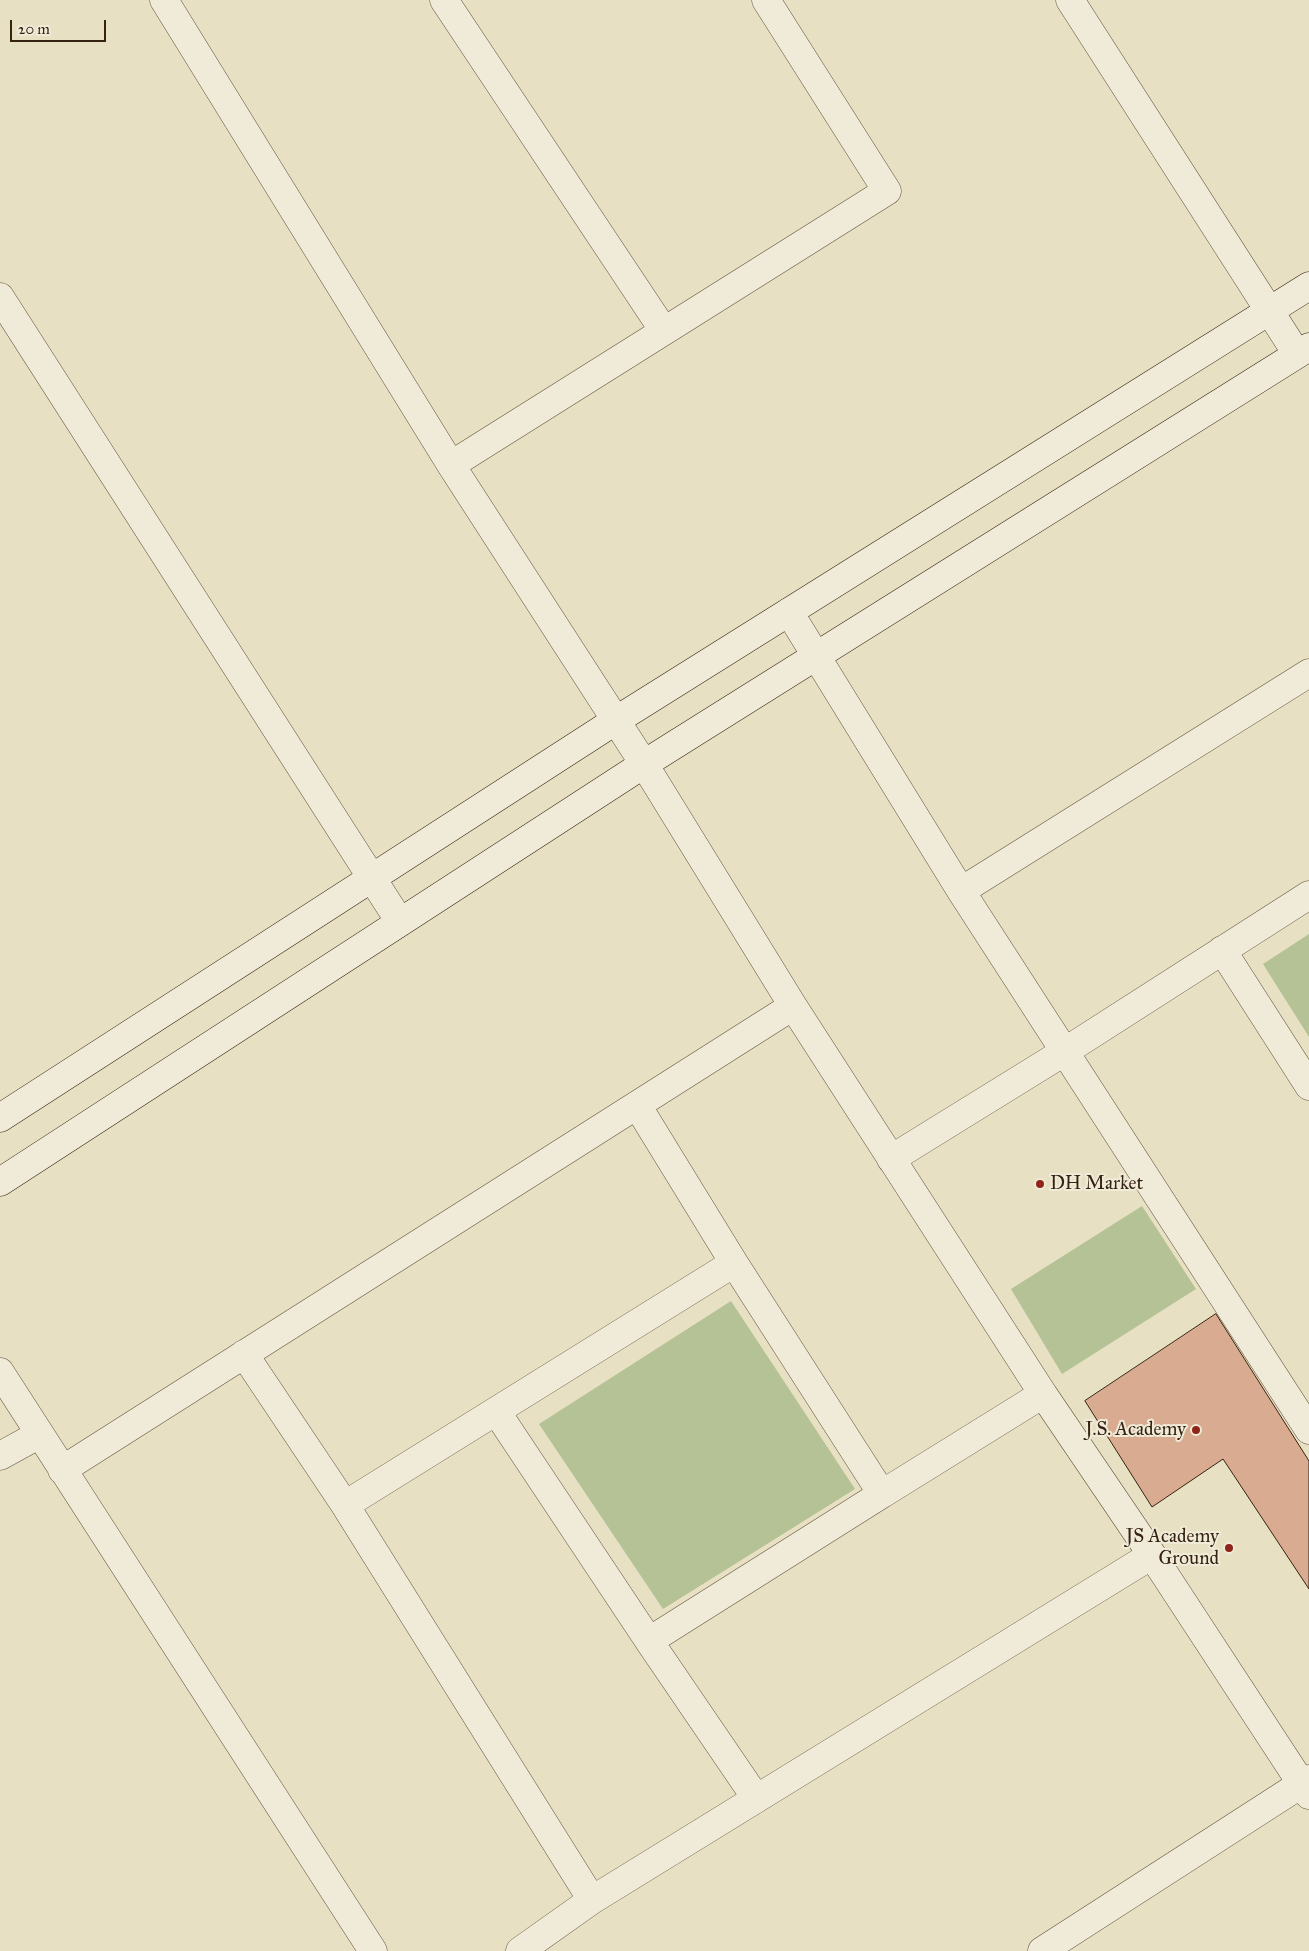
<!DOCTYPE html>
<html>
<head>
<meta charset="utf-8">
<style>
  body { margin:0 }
  #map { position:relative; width:1309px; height:1951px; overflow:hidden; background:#e8e0c3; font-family:"IM FELL Great Primer",serif }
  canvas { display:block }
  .scale { position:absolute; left:10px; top:20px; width:96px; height:22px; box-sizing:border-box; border:2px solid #362210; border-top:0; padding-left:6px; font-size:15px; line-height:18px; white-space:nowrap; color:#362210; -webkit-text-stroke:4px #f0ebd8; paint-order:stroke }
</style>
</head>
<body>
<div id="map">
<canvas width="1309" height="1951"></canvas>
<div class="scale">20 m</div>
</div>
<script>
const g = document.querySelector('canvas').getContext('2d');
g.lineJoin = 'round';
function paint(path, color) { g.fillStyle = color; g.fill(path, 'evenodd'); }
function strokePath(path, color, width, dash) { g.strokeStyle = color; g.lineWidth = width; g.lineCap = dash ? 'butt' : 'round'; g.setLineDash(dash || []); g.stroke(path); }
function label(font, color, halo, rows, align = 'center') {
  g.font = font + ' "IM FELL Great Primer",serif'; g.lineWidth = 4; g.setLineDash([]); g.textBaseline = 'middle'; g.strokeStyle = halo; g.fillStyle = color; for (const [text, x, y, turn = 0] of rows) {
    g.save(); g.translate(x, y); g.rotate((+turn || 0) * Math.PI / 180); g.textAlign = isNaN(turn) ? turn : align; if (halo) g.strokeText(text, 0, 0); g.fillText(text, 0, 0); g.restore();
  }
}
paint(new Path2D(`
  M1309 934V1037L1263 964Z
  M1142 1206 1196 1289 1062 1374 1011 1289Z
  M731 1301 855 1489 663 1609 539 1424Z`), '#b4c295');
const building = new Path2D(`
  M1216 1314 1309 1461V1589L1223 1459 1152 1507 1085 1401Z`);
paint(building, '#d9ac91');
strokePath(building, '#362210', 1);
const street = new Path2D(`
  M164 0 451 465 644 764 793 1006 1043 1394 1152 1555 592 1900 520 1951
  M444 0 664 331
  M1070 0 1297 354
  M0 297 400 922
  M451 465 887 191 766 0
  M789 612 961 891 1309 1430
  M961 891 1309 673
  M1222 950 1309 1086
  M637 1105 734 1263
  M891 1159 1064 1052 1309 895
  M244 1354 345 1505 734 1263 882 1494 1043 1394
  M0 1372 373 1951
  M496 1411 649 1641 882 1494
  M0 1456 40 1434
  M62 1470 793 1006
  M345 1505 592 1900
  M1152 1555 1309 1795
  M649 1641 756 1798
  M1042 1951 1309 1779`);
const secondary = new Path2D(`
  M0 1118 615 721 1309 286
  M0 1182 644 764 1309 347`);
strokePath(street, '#62523d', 29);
strokePath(secondary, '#362210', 29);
strokePath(street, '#f0ebd8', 28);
strokePath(secondary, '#f0ebd8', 28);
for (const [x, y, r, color] of [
  [1040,1184,5,"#8f2418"],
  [1196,1430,5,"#8f2418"],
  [1229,1548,5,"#8f2418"]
]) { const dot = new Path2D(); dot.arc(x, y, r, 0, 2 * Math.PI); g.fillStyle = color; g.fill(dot); strokePath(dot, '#f0ebd8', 2); }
label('19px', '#362210', '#f0ebd8', [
  ["DH Market",1050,1184,"left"],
  ["J.S. Academy",1186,1430],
  ["JS Academy",1219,1537],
  ["Ground",1219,1559]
], 'right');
</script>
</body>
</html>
